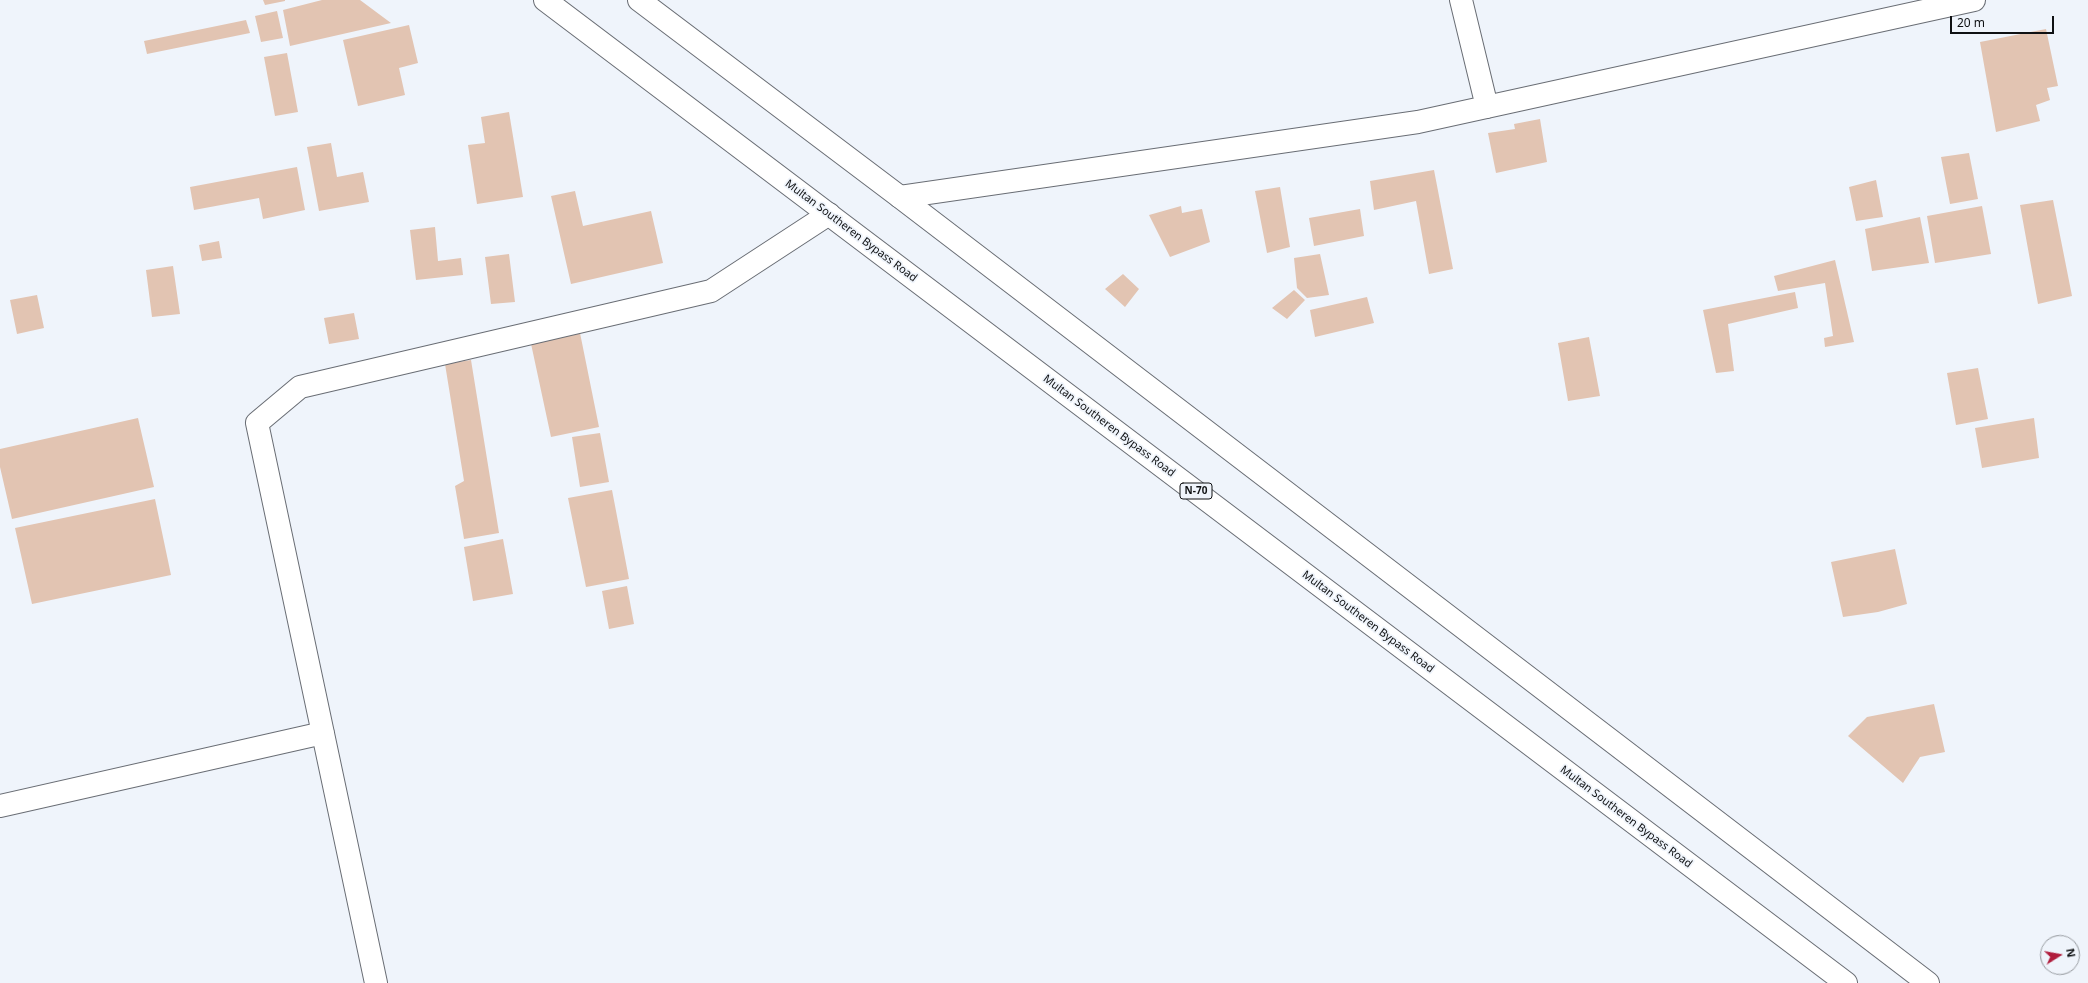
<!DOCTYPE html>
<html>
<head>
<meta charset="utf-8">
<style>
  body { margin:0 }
  #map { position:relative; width:2088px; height:983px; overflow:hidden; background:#eff4fb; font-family:"Noto Sans",sans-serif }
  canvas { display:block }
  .north { position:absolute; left:2040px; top:935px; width:40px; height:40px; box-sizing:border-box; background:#eff4fb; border:1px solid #95999e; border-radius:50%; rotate:79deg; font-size:11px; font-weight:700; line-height:16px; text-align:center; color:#0f1113 }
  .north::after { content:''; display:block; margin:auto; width:14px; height:18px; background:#b01d3d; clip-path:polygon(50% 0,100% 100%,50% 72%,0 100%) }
  .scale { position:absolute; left:1950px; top:16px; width:104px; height:18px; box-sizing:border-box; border:2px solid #0f1113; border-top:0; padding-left:5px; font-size:12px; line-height:14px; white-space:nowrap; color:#0f1113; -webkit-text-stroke:3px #eff4fb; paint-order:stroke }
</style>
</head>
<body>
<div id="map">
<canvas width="2088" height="983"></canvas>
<div class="north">N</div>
<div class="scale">20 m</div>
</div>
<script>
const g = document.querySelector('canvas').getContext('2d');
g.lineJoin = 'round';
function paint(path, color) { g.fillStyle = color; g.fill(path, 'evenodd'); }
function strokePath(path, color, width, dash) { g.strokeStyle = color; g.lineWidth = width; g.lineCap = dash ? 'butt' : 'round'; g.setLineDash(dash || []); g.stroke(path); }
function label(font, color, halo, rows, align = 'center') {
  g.font = font + ' "Noto Sans",sans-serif'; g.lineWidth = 3.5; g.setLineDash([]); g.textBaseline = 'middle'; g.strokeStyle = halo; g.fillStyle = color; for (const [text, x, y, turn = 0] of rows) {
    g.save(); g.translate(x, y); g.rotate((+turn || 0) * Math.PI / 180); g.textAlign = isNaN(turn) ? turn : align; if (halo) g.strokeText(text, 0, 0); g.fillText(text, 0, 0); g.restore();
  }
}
paint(new Path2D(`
  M263 0H285V1L265 5Z
  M322 0H360L391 23 290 46 283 10Z
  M277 11 283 38 261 42 255 16Z
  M246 20 250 33 147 54 144 41Z
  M409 25 418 63 399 68 405 95 358 106 343 40Z
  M2046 29 2058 86 2047 88 2050 100 2036 105 2040 121 1996 132 1980 42Z
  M287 53 298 112 275 116 264 57Z
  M509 112 523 197 477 204 468 145 485 143 481 117Z
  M1540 119 1547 162 1496 173 1488 133 1515 129 1514 124Z
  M331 143 337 177 363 172 369 202 319 211 307 147Z
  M1969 153 1978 199 1950 204 1941 157Z
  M297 167 305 210 263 219 259 198 194 210 190 187Z
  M1434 170 1453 269 1429 274 1416 201 1374 210 1370 181Z
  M1876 180 1883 217 1856 221 1849 187Z
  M1280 187 1290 247 1267 253 1255 191Z
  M575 191 583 226 651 211 663 263 571 284 551 196Z
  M2053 200 2072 296 2038 304 2020 205Z
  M1181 206 1182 213 1202 209 1210 242 1170 257 1149 215Z
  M1982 206 1991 254 1935 263 1927 216Z
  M1360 209 1364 236 1314 246 1309 218Z
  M1920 217 1929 263 1872 271 1865 229Z
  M435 227 438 261 461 258 463 275 416 280 410 230Z
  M219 241 222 258 202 261 199 245Z
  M509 254 515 302 491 304 485 257Z
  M1320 254 1329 295 1307 298 1297 288 1294 258Z
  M1835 260 1854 342 1825 347 1824 338 1833 336 1825 283 1778 291 1774 276Z
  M173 266 180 314 152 317 146 270Z
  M1123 274 1139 289 1125 307 1105 289Z
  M1294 290 1305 300 1287 319 1272 308Z
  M1795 292 1798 308 1728 324 1734 371 1716 373 1703 310Z
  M37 295 44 328 17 334 10 300Z
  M1367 297 1374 323 1315 337 1310 310Z
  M354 313 359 339 329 344 324 318Z
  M579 328 599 427 551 437 530 339Z
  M1589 337 1600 396 1568 401 1558 343Z
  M471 360 499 533 464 539 455 486 464 481 445 364Z
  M1978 368 1988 419 1956 425 1947 373Z
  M138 418 154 487 12 519 0 467V449Z
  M2034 418 2039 458 1982 468 1975 428Z
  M600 433 609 482 580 487 572 437Z
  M612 490 629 579 586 587 568 498Z
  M155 499 171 575 32 604 15 528Z
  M503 539 513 594 473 601 464 547Z
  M1895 549 1907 604 1878 612 1843 617 1831 562Z
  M627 586 634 624 609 629 602 591Z
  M1934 704 1945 752 1920 757 1903 783 1848 736 1867 717Z`), '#e2c4b2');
const street = new Path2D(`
  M1461 0 1487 107
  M900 197 1418 122 1974 0
  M0 806 323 733
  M376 983 257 423 300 387 711 291 829 214`);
const highway = new Path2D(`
  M545 0 1846 983
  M639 0 900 197 1928 983`);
strokePath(street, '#696d74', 24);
strokePath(highway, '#696d74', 24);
strokePath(street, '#fff', 22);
strokePath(highway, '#fff', 22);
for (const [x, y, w] of [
  [1196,491,32]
]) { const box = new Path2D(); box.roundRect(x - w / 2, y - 8, w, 16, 3); g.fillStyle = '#eff4fb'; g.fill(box); strokePath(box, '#0f1113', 1); }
label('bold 10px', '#0f1113', null, [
  ["N-70",1196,491]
]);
label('11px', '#0f1113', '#eff4fb', [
  ["Multan Southeren Bypass Road",851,231,37],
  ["Multan Southeren Bypass Road",1109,426,37],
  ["Multan Southeren Bypass Road",1368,622,37],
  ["Multan Southeren Bypass Road",1626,817,37]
]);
</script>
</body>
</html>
